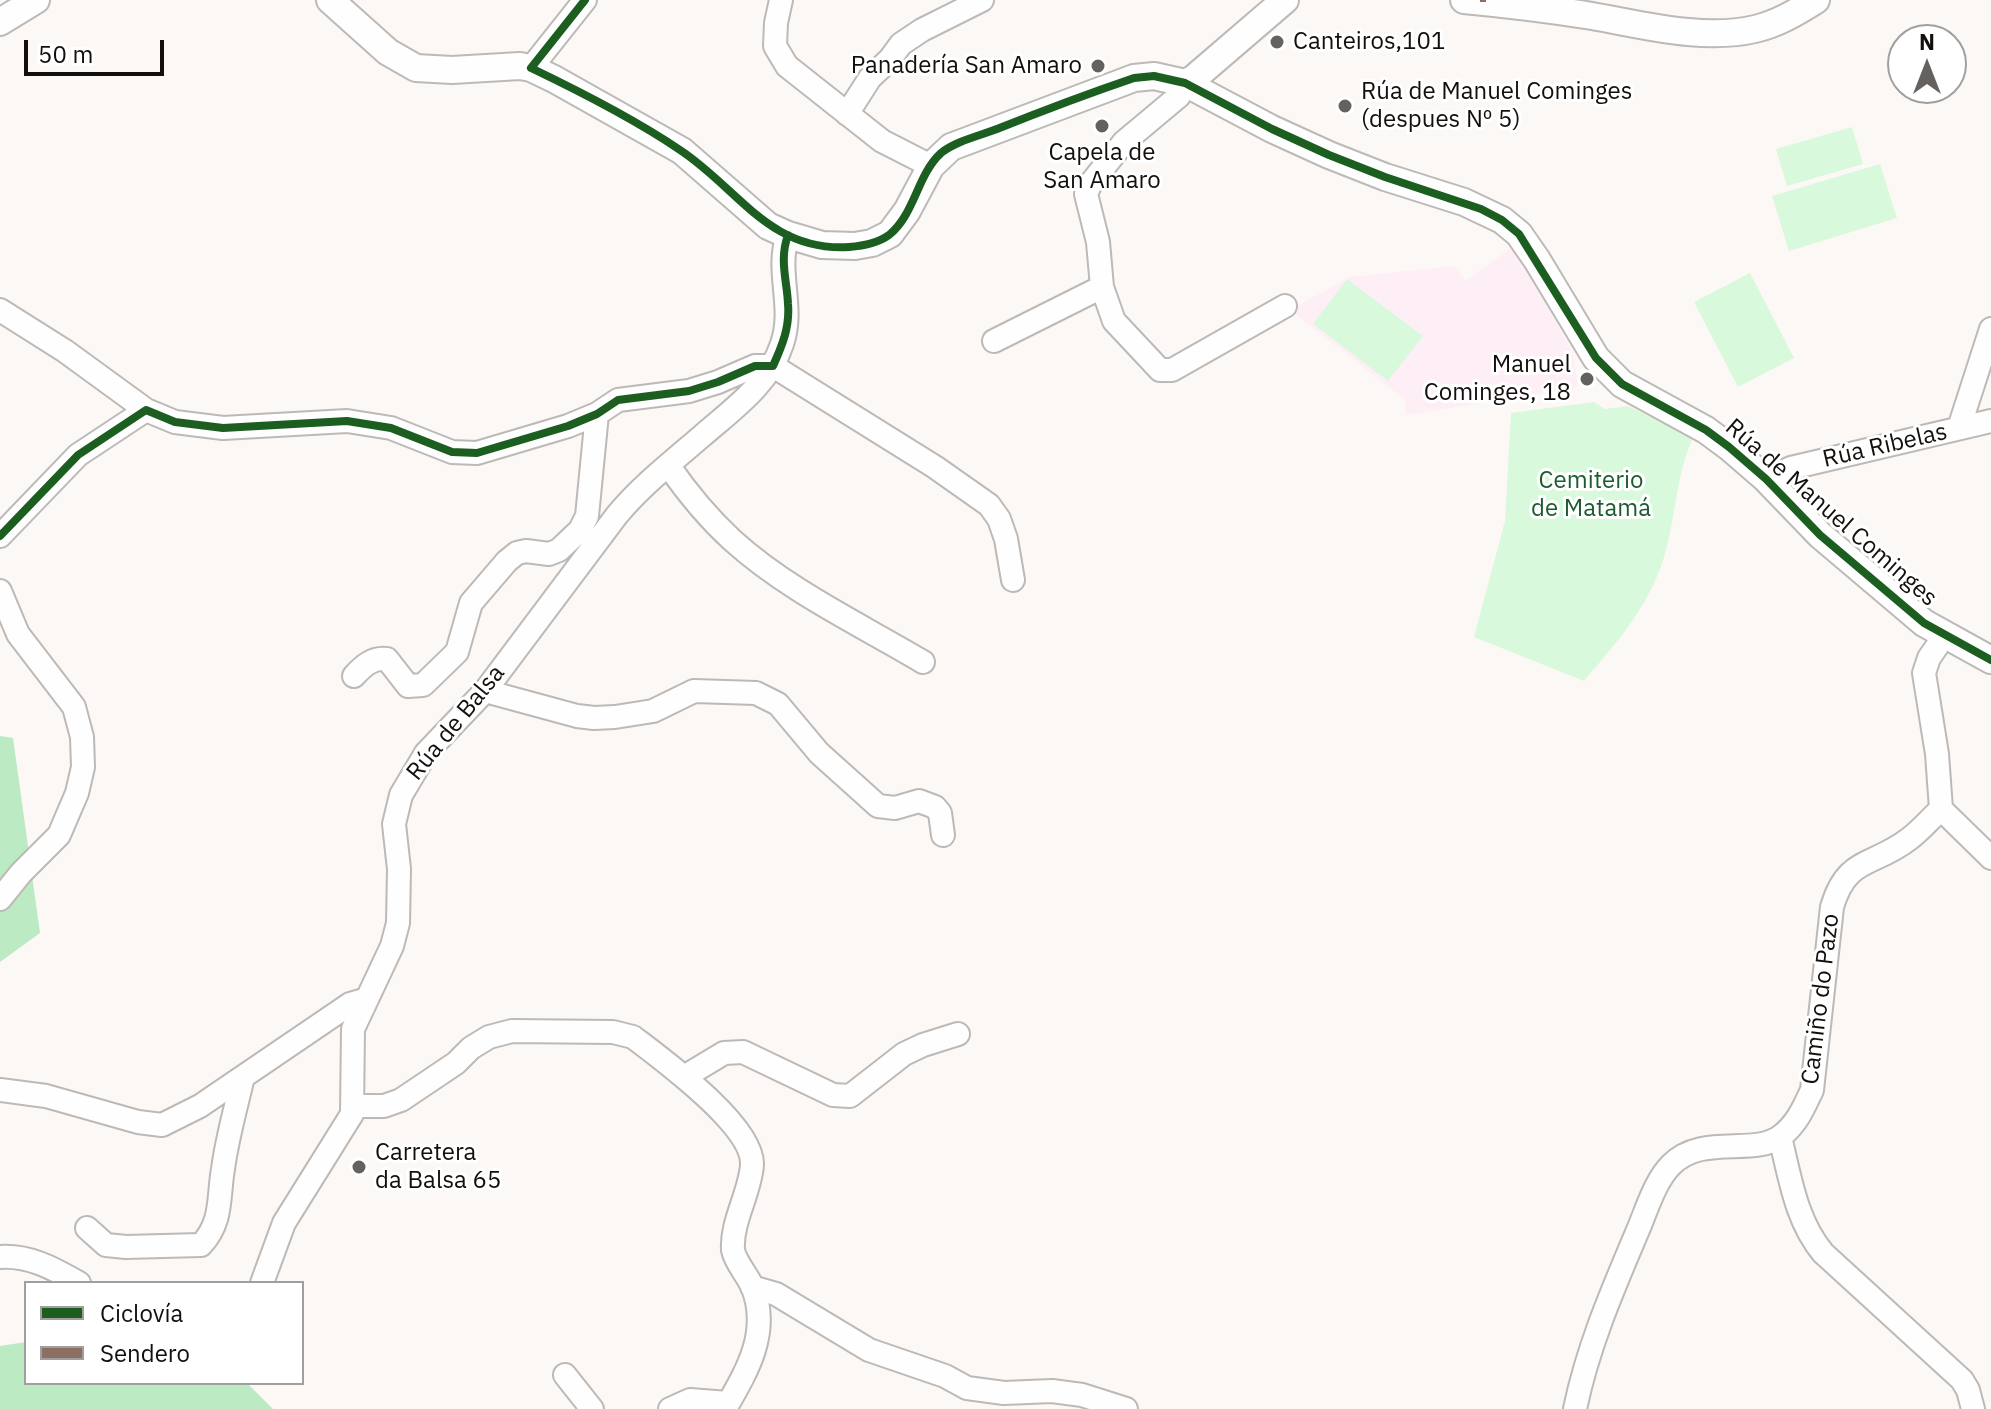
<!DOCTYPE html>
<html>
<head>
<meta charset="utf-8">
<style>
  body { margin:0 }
  #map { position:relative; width:1991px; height:1409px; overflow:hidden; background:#fcf8f5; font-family:"IBM Plex Sans",sans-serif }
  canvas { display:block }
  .legend { position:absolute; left:24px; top:1281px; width:280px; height:104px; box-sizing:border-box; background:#fff; border:2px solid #a19f9e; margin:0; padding:10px 14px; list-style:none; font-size:24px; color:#130f0c }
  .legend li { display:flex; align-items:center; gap:16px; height:40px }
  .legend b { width:40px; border:2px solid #a19f9e }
  .north { position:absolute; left:1887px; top:24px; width:80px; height:80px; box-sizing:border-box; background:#fff; border:2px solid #a19f9e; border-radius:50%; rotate:0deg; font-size:22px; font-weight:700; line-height:32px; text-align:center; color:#130f0c }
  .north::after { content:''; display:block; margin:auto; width:28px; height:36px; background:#65615e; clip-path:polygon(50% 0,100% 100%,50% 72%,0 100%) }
  .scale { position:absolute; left:24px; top:40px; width:140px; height:36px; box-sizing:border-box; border:4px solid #130f0c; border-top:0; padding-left:10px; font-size:24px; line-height:28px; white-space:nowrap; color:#130f0c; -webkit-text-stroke:6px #fff; paint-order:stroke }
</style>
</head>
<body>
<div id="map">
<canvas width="1991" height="1409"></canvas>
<ul class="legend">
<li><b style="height:10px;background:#1b5e20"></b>Ciclovía</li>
<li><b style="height:10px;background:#8d6e63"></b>Sendero</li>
</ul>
<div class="north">N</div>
<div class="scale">50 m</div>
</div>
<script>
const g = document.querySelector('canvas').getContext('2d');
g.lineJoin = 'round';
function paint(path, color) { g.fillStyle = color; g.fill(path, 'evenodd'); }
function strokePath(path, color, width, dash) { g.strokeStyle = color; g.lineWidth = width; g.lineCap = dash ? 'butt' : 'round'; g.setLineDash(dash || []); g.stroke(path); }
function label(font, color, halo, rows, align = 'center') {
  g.font = font + ' "IBM Plex Sans",sans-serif'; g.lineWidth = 6; g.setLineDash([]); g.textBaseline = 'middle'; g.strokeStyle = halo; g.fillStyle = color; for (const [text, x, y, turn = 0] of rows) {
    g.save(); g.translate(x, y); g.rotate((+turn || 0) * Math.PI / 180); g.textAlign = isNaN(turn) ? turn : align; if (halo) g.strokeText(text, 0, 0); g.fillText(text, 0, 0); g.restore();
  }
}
paint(new Path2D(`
  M1513 246 1572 351 1578 387 1406 415 1404 399 1290 310 1349 277 1454 266 1466 281Z`), '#feeff6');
paint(new Path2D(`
  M1852 127 1863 164 1787 186 1776 149Z
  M1880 164 1897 218 1789 251 1772 196Z
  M1750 273 1794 358 1738 387 1694 302Z
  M1347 279 1423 336 1388 381 1313 324Z
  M1594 402 1605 409 1628 406 1693 438C1677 472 1676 511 1667 546 1654 601 1619 640 1584 681L1474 637 1505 521 1511 413Z`), '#d9f9dc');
paint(new Path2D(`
  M0 736 13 738 40 933 0 962Z
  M26 1342V1383H247L273 1409H0V1346Z`), '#bbeac3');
const minor = new Path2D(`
  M781 0 776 23 775 46 787 66 882 141 931 166
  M531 68 585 0
  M1185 83 1179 96 1124 142 1091 183 1086 194 1098 242 1102 287 1114 321 1160 370H1172L1285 306
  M847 114 870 78 890 59 901 44 922 30 982 0
  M0 310 65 351 146 410 175 422 223 428 347 421 391 428 452 452 477 453 568 426 597 414 618 400 689 391 718 382 755 366H773L935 467 989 505 999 519 1006 539 1013 580
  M994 341 1102 287
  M1959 428 1991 329
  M668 465C686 491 708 518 732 540 787 590 859 624 923 662
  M1766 479 1791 468 1991 421
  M0 536 78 455 146 410
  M0 591 18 634 74 707 82 737 83 767 77 793 59 835 21 873 0 899
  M354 676C363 666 373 657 387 659L408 686 423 685 457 652 471 603 507 561 517 553 526 551 549 554 559 550 580 530 587 516 597 414
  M485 691 577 716 594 718 615 717 653 711 694 691 756 693 778 704 819 753 878 806 895 808 919 801 935 807 940 813 943 835
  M1941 809 1991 858
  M684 1077 724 1053 743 1052 833 1095 850 1096 904 1054 923 1045 958 1034
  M0 1090 46 1096 138 1122 162 1125 200 1106 350 1004 367 999
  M353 1106H384L401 1100 456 1063 471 1048 489 1037 512 1031 613 1032 633 1037C663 1060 754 1126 752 1165 750 1193 731 1222 733 1250 735 1262 748 1276 753 1288 770 1333 747 1371 725 1409
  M1780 1137C1790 1177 1796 1221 1823 1253L1962 1380 1968 1390 1973 1409
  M87 1228 106 1245 126 1247 201 1245C223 1222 218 1197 223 1169 227 1138 236 1107 243 1077
  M0 1257C30 1255 54 1269 79 1283
  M262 1283 284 1223 352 1114 353 1029 392 946 398 923 399 869 394 824 401 795 426 753 485 691 617 515C642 485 673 461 702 436 733 409 769 384 782 344 795 306 775 272 788 235
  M752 1287 776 1294 869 1350 945 1376 967 1388 1004 1393 1052 1391 1082 1395 1126 1409
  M565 1375 592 1409
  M670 1409 690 1400 728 1403
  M1575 1409C1588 1346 1613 1289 1638 1230 1647 1209 1655 1181 1671 1165 1702 1133 1754 1157 1781 1136 1797 1124 1804 1107 1812 1090L1832 907C1847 856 1873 867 1909 839 1920 831 1930 819 1941 809L1937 754 1924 673 1929 658 1944 636`);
const tertiary = new Path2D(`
  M330 0 388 52 416 68 452 70 520 66 531 68 554 79 682 151 768 226 788 235 822 245 855 246 872 243 890 234 907 211 931 166 951 147 1134 78 1154 76 1185 83 1272 129 1329 155 1385 177 1464 202 1502 220 1519 234 1537 260 1596 358 1622 384 1706 430 1729 447 1766 479 1820 535 1924 623 1991 660
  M1464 0C1507 4 1549 9 1592 16 1644 25 1703 41 1755 29 1777 24 1797 12 1816 0
  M0 22 36 0
  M1185 83 1193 79 1285 0`);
strokePath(minor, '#bdb9b6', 26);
strokePath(tertiary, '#bdb9b6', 30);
strokePath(minor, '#fffefe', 22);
strokePath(tertiary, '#fffefe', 26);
strokePath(new Path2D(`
  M1483 2V0`), '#8d6e63', 6, [12, 6]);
strokePath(new Path2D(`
  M585 0 531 68C579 91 636 120 680 150 738 188 769 252 849 247 862 246 878 243 889 235 915 214 917 175 941 153 956 141 979 136 997 129 1042 111 1087 94 1134 78L1154 76 1185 83 1272 129 1329 155 1385 177 1481 209 1502 220 1519 234 1596 358 1622 384 1706 430 1729 447 1766 479 1820 535 1924 623 1991 660
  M0 536 78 455 146 410 175 422 223 428 347 421 391 428 452 452 477 453 568 426 597 414 618 400 689 391 718 382 755 366H773C782 346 790 327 788 304 787 280 779 260 788 235`), '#1b5e20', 8);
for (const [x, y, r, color] of [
  [1277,42,8,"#65615e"],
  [1098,66,8,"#65615e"],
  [1345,106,8,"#65615e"],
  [1102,126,8,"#65615e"],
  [1587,379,8,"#65615e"],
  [359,1167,8,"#65615e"]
]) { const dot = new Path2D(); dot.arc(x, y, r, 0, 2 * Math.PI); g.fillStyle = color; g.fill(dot); strokePath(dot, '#fff', 3); }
label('24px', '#130f0c', '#fff', [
  ["Canteiros,101",1293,42],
  ["Panadería San Amaro",1082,66,"right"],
  ["Rúa de Manuel Cominges",1361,92],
  ["(despues Nº 5)",1361,120],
  ["Capela de",1102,153,"center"],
  ["San Amaro",1102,181,"center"],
  ["Manuel",1571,365,"right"],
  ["Cominges, 18",1571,393,"right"],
  ["Carretera",375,1153],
  ["da Balsa 65",375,1181]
], 'left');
label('24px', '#130f0c', '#fff', [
  ["Rúa Ribelas",1885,446,-13],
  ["Rúa de Manuel Cominges",1831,513,41],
  ["Rúa de Balsa",456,723,-51],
  ["Camiño do Pazo",1821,999,-83]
]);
label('24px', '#1d5c31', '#fff', [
  ["Cemiterio",1591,481],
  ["de Matamá",1591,509]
]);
</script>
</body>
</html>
